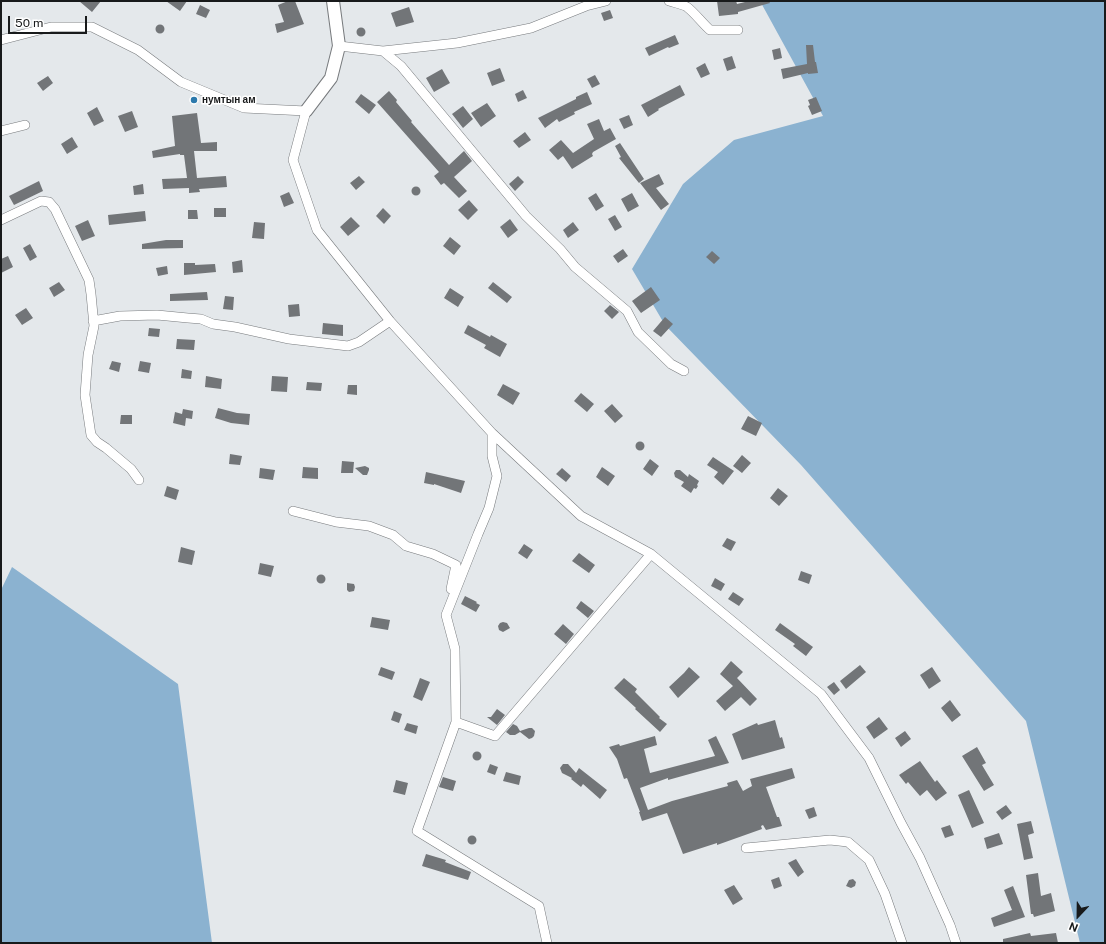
<!DOCTYPE html>
<html>
<head>
<meta charset="utf-8">
<style>
  body { margin:0 }
  #map { position:relative; width:1106px; height:944px; overflow:hidden; background:#e4e8eb; font-family:"Public Sans",sans-serif }
  canvas { display:block }
  .frame { position:absolute; inset:0; border:2px solid #181a1b; pointer-events:none }
  .north { position:absolute; left:1058px; top:896px; width:40px; height:40px; -webkit-text-stroke:3px #fff; paint-order:stroke; rotate:202deg; font-size:11px; font-weight:700; line-height:16px; text-align:center; color:#181a1b }
  .north::after { content:''; display:block; margin:auto; width:14px; height:18px; background:#181a1b; clip-path:polygon(50% 0,100% 100%,50% 72%,0 100%) }
  .scale { position:absolute; left:8px; top:16px; width:79px; height:18px; box-sizing:border-box; border:2px solid #181a1b; border-top:0; padding-left:5px; font-size:12px; line-height:14px; white-space:nowrap; color:#181a1b; -webkit-text-stroke:3px #fff; paint-order:stroke }
</style>
</head>
<body>
<div id="map">
<canvas width="1106" height="944"></canvas>
<div class="frame"></div>
<div class="north">N</div>
<div class="scale">50 m</div>
</div>
<script>
const g = document.querySelector('canvas').getContext('2d');
g.lineJoin = 'round';
function paint(path, color) { g.fillStyle = color; g.fill(path, 'evenodd'); }
function strokePath(path, color, width, dash) { g.strokeStyle = color; g.lineWidth = width; g.lineCap = dash ? 'butt' : 'round'; g.setLineDash(dash || []); g.stroke(path); }
function label(font, color, halo, rows, align = 'center') {
  g.font = font + ' "Public Sans",sans-serif'; g.lineWidth = 3; g.setLineDash([]); g.textBaseline = 'middle'; g.strokeStyle = halo; g.fillStyle = color; for (const [text, x, y, turn = 0] of rows) {
    g.save(); g.translate(x, y); g.rotate((+turn || 0) * Math.PI / 180); g.textAlign = isNaN(turn) ? turn : align; if (halo) g.strokeText(text, 0, 0); g.fillText(text, 0, 0); g.restore();
  }
}
paint(new Path2D(`
  M760 1H1105V943H1080L1026 721 801 465 665 325 632 269 683 184 734 140 823 116Z
  M12 567 178 684 212 943H1V590Z`), '#8bb2d0');
paint(new Path2D(`
  M79 1H101L92 12Z
  M166 1H187L180 11Z
  M288 1H295L304 24 277 33 275 24 284 22 278 5Z
  M717 1H736L737 4 749 1H769L770 3 738 12V14L719 16Z
  M200 5 210 10 206 18 196 14Z
  M409 7 414 22 396 27 391 13Z
  M610 10 613 18 604 21 601 13Z
  M155.5 29a4.5 4.5 0 1 1 9 0a4.5 4.5 0 1 1-9 0Z
  M356.5 32a4.5 4.5 0 1 1 9 0a4.5 4.5 0 1 1-9 0Z
  M675 35 679 44 669 48 668 47 649 56 645 48Z
  M806 45H813L815 62H816L818 73 808 74V73L783 79 781 69 807 64Z
  M780 48 782 58 774 60 772 50Z
  M732 56 736 68 727 71 723 59Z
  M705 63 710 74 701 78 696 68Z
  M500 68 505 81 492 86 487 73Z
  M442 69 450 83 434 92 426 78Z
  M595 75 600 84 592 88 587 79Z
  M48 76 53 83 43 91 37 83Z
  M680 85 685 95 658 109 659 110 648 117 641 105Z
  M523 90 527 98 518 102 515 94Z
  M389 91 397 100 396 102 412 121 411 122 449 165 464 151 472 161 454 177 467 191 459 198 444 183 441 185 434 176 439 172 377 102Z
  M587 92 592 104 574 112 575 114 559 122 557 119 545 128 538 118 576 99V97Z
  M361 94 376 105 369 114 355 102Z
  M816 97 822 111 812 115 808 106 810 105 808 100Z
  M487 103 496 116 481 127 471 113Z
  M463 106 473 119 463 128 452 114Z
  M97 107 104 121 94 126 87 113Z
  M132 111 138 127 125 132 118 116Z
  M197 113 201 143 217 142V151H194L197 178 226 176 227 187 199 189 200 192 189 193V188L163 189 162 179 187 178 184 155H180V154L153 158 152 151 175 146 172 116Z
  M629 115 633 125 624 129 619 119Z
  M599 119 604 131 610 128 616 139 593 152 592 154 593 156 572 169 563 156 558 160 549 150 561 140 573 153 594 139 587 124Z
  M525 132 531 140 519 148 513 141Z
  M72 137 78 147 67 154 61 144Z
  M620 143 644 179 639 183 619 158 621 157 615 146Z
  M659 174 664 184 656 188 669 204 661 210 640 183Z
  M359 176 365 182 356 190 350 183Z
  M518 176 524 182 515 191 509 184Z
  M39 181 43 191 14 205 9 196Z
  M143 184 144 194 134 195 133 186Z
  M411.5 191a4.5 4.5 0 1 1 9 0a4.5 4.5 0 1 1-9 0Z
  M289 192 294 203 284 207 280 196Z
  M596 193 604 206 596 211 588 198Z
  M632 193 639 206 628 212 621 199Z
  M469 200 478 210 468 220 458 210Z
  M214 208H226V217H214Z
  M383 208 391 216 384 224 376 216Z
  M188 210H197L198 219H188Z
  M145 211 146 221 109 225 108 215Z
  M615 215 622 227 615 231 608 219Z
  M351 217 360 226 348 236 340 227Z
  M510 219 518 230 508 238 500 227Z
  M88 220 95 236 82 241 75 226Z
  M254 222 265 223 264 239 252 238Z
  M573 222 579 230 568 238 563 230Z
  M450 237 461 246 454 255 443 246Z
  M166 240H183V248L142 249V244Z
  M30 244 37 257 30 261 23 248Z
  M623 249 628 256 618 263 613 256Z
  M712 251 720 258 714 264 706 257Z
  M8 256 13 267 1 273V259Z
  M242 260 243 272 233 273 232 262Z
  M184 263H195V265L215 264 216 272 184 275Z
  M167 266 168 274 158 276 156 268Z
  M59 282 65 290 54 297 49 288Z
  M493 282 512 297 507 303 488 288Z
  M651 287 660 300 641 313 632 301Z
  M450 288 464 297 458 307 444 298Z
  M207 292 208 300 170 301V294Z
  M225 296 234 297 233 310 223 309Z
  M299 304 300 316 289 317 288 305Z
  M610 305 619 312 612 319 604 311Z
  M26 308 33 318 22 325 15 315Z
  M665 317 673 324 661 337 653 331Z
  M323 323 343 325V336L322 334Z
  M468 325 490 337 491 335 507 344 500 357 484 348 486 345 464 333Z
  M149 328 160 329 159 337 148 336Z
  M177 339 195 340 194 350 176 349Z
  M112 361 121 363 119 372 109 369Z
  M140 361 151 363 149 373 138 371Z
  M182 369 192 371 191 379 181 378Z
  M206 376 222 379 221 389 205 387Z
  M272 376 288 377 287 392 271 391Z
  M307 382 322 383 321 391 306 390Z
  M503 384 520 393 513 405 497 395Z
  M348 385H357V395L347 394Z
  M581 393 594 404 587 412 574 401Z
  M612 404 623 416 615 423 604 411Z
  M218 408 237 413 250 414 249 425 231 423 215 418Z
  M183 409 193 411 192 419 186 418 185 426 173 423 175 412 182 414Z
  M121 415H132V424H120Z
  M748 416 762 423 756 436 741 429Z
  M635.5 446a4.5 4.5 0 1 1 9 0a4.5 4.5 0 1 1-9 0Z
  M230 454 242 456 240 465 229 464Z
  M742 455 751 463 742 473 733 466Z
  M713 457 734 471 723 485 714 477 718 472 707 465Z
  M650 459 659 466 652 476 643 469Z
  M342 461 354 462 353 473H341Z
  M365 466 369 468V470L367 475H363L355 468Z
  M303 467 318 468V479L302 478Z
  M602 467 615 476 608 486 596 477Z
  M260 468 275 470 273 480 259 478Z
  M562 468 571 476 566 482 556 474Z
  M676 470H680L688 477 689 474 699 481 697 485 698 486 696 489 694 488 691 493 681 486 684 482 675 477 674 473Z
  M426 472 465 481 461 493 434 484V485L424 483Z
  M167 486 179 490 176 500 164 496Z
  M778 488 788 496 779 506 770 498Z
  M727 538 736 542 731 551 722 546Z
  M524 544 533 550 527 559 518 553Z
  M181 547 195 551 192 565 178 562Z
  M579 553 595 565 589 573 572 561Z
  M260 563 274 566 271 577 258 574Z
  M801 571 812 575 809 584 798 580Z
  M316.5 579a4.5 4.5 0 1 1 9 0a4.5 4.5 0 1 1-9 0Z
  M715 578 725 584 721 591 711 586Z
  M347 583 354 584 355 587 354 591 349 592 347 590Z
  M733 592 744 599 739 606 728 599Z
  M465 596 477 602 476 603 480 605 476 612 461 604Z
  M581 601 594 611 588 618 576 608Z
  M372 617 390 620 388 630 370 627Z
  M503 622 507 623 510 628 503 632 499 630 498 626 500 623Z
  M780 623 813 647 806 656 793 646 795 644 775 630Z
  M563 624 574 634 566 644 554 634Z
  M731 661 743 672 737 678 757 699 750 706 741 697 725 711 716 701 733 686 720 674Z
  M860 665 866 672 846 689 840 681Z
  M381 667 395 672 392 680 378 675Z
  M689 667 700 677 678 698 669 687 684 673Z
  M932 667 941 681 929 689 920 675Z
  M420 678 430 682 422 701 413 697Z
  M624 678 637 689 635 692 660 717 659 718 667 724 660 732 635 709 636 708 614 688Z
  M834 682 840 690 834 695 827 687Z
  M950 700 961 715 952 722 941 708Z
  M497 709 505 715 497 725 487 717H491Z
  M394 711 402 714 399 723 391 720Z
  M879 717 888 729 874 739 866 727Z
  M775 720 780 738 782 737 785 748 742 760 732 734 757 723 758 725Z
  M407 723 418 726 416 734 404 730Z
  M513 724 517 726 520 731 529 728H532L535 731 534 736 532 738 529 739 520 732 515 735H510L506 732Z
  M905 731 911 739 901 747 895 738Z
  M655 736 657 745 644 749 650 773 715 756 708 740 716 736 729 763 668 780V778L640 788 648 810 672 801 728 786 727 783 737 780 743 791 752 786 750 779 792 768 795 778 766 787 777 817H779L782 826 766 830 763 825 761 826 762 829 717 845V843L683 854 667 813 642 821 639 812H640L627 778 624 779 617 759 609 747 619 744 620 746Z
  M977 747 986 763 982 765 994 785 984 791 962 756Z
  M472.5 756a4.5 4.5 0 1 1 9 0a4.5 4.5 0 1 1-9 0Z
  M920 761 935 782 937 780 947 793 936 801 927 790 920 796 908 782 906 784 899 775Z
  M490 764 498 767 495 775 487 772Z
  M563 764H568L576 773 579 768 607 790 600 799 583 784 581 787 571 779 572 778 562 773 560 768Z
  M506 772 521 776 519 785 503 781Z
  M443 777 456 781 453 791 439 787Z
  M396 780 408 783 405 795 393 792Z
  M969 790 984 823 972 828 958 795Z
  M1006 805 1012 813 1002 820 996 812Z
  M814 807 817 816 809 819 805 810Z
  M1031 821 1034 833 1028 835 1033 858 1024 860 1017 824Z
  M950 825 954 835 945 838 941 828Z
  M999 833 1003 844 987 849 984 838Z
  M467.5 840a4.5 4.5 0 1 1 9 0a4.5 4.5 0 1 1-9 0Z
  M426 854 446 860 445 862 471 872 468 880 422 866Z
  M796 859 804 872 798 877 788 863Z
  M1038 873 1041 896 1051 893 1055 911 1034 917 1033 914H1031L1026 875Z
  M779 877 782 886 774 889 771 880Z
  M853 879 856 882 855 886 851 888 846 886 849 880Z
  M734 885 743 899 733 905 724 890Z
  M1013 886 1025 917 994 927 991 918 1012 910 1004 890Z
  M1030 933 1031 936 1056 933 1058 943H1003V939Z`), '#727578');
const minor = new Path2D(`
  M669 1C675 3 682 4 687 7 694 12 703 24 710 30H738
  M1 40 51 27H92L138 50 181 82 244 108 306 111 293 160 317 230 390 321 492 433 581 516 651 554 821 694 869 758 901 823 920 858 950 925 956 943
  M339 46 383 51 401 66 526 216 560 249 575 267 627 311 638 332 671 364 684 371
  M383 51 457 43 531 28 586 6 606 1
  M1 131 25 125
  M1 220 41 201 49 202 55 209 89 280 91 294 94 326 88 355 85 395 91 435 97 442 106 448 131 469 139 480
  M93 321 120 316 157 315 188 318 201 319 213 324 235 327 289 339 348 346 359 342 390 321
  M492 433V456L497 476 489 508 478 534 446 615 455 649 456 722 417 831 539 906 547 943
  M293 511 336 522 369 526 393 535 406 546 433 554 456 565 451 589
  M456 722 495 736 651 554
  M746 848 830 840 848 842 869 860 885 894 902 943`);
const secondary = new Path2D(`
  M306 111 331 78 339 46 333 1`);
strokePath(minor, '#777a7d', 10);
strokePath(secondary, '#777a7d', 14);
strokePath(minor, '#fff', 9);
strokePath(secondary, '#fff', 12);
for (const [x, y, r, color] of [
  [194,100,4,"#2c79ac"]
]) { const dot = new Path2D(); dot.arc(x, y, r, 0, 2 * Math.PI); g.fillStyle = color; g.fill(dot); strokePath(dot, '#fff', 1.5); }
label('bold 10px', '#181a1b', '#fff', [
  ["нумтын ам",202,100]
], 'left');
</script>
</body>
</html>
